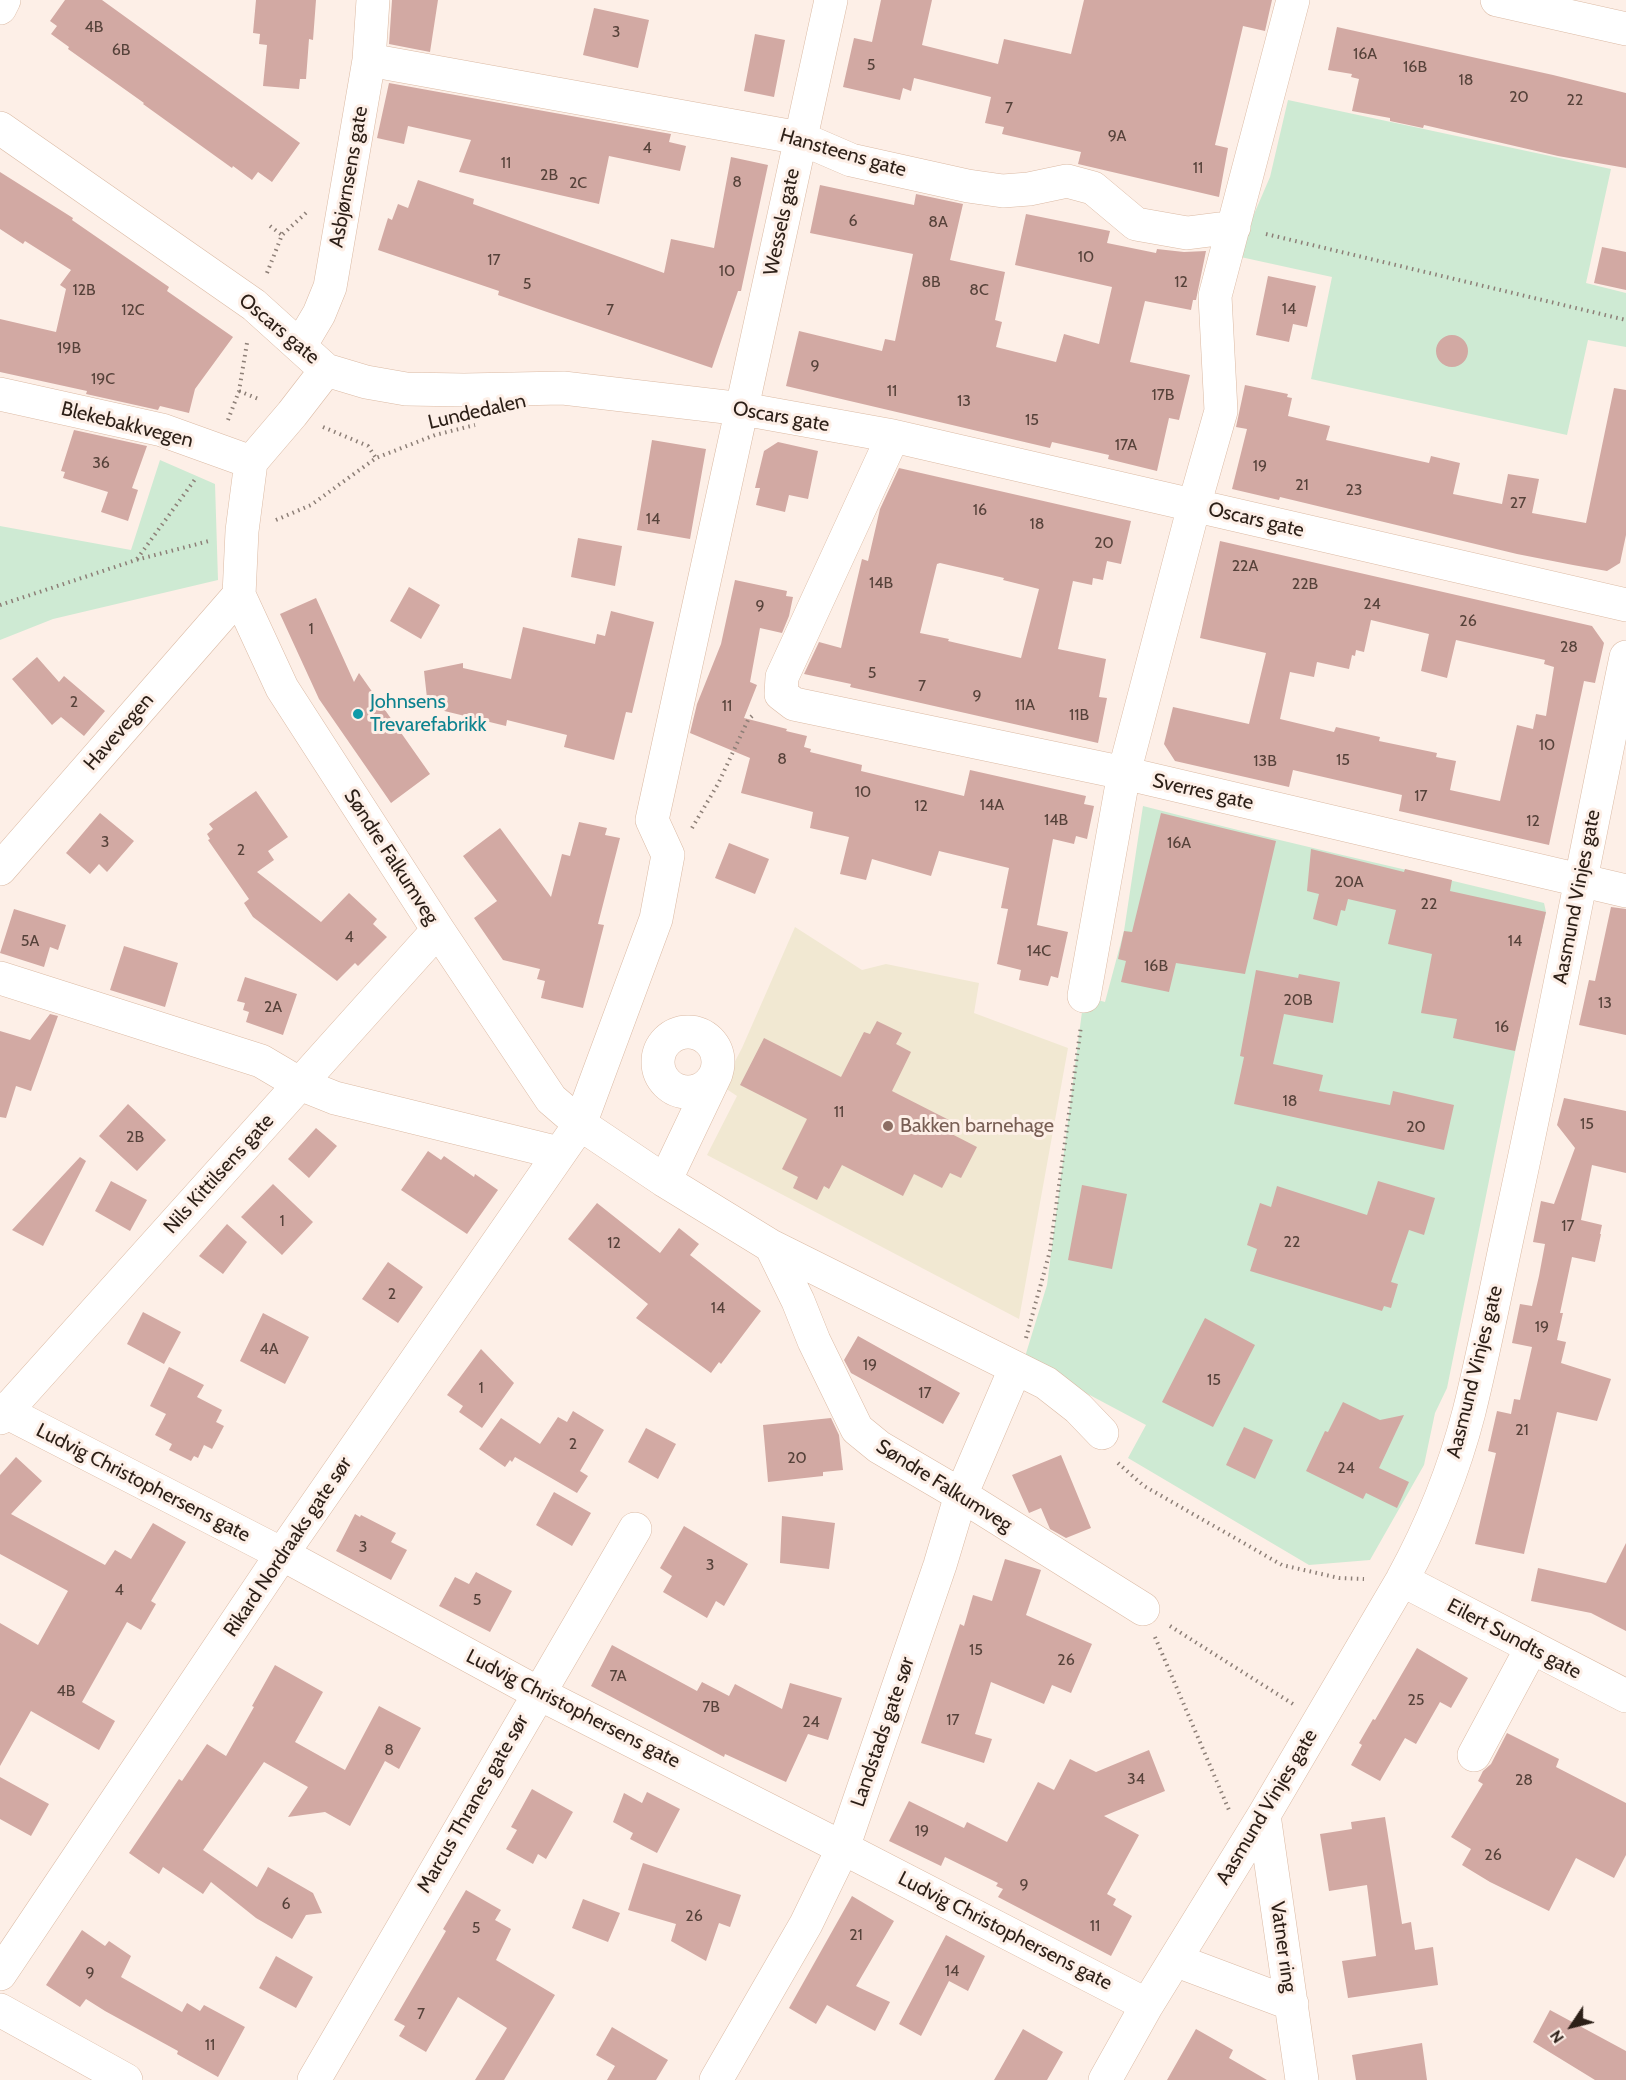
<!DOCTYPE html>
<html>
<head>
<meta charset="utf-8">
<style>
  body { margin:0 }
  #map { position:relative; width:1626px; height:2080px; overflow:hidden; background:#fdefe7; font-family:Cabin,sans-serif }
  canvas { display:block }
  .north { position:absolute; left:1542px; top:1996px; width:60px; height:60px; -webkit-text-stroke:4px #fdefe7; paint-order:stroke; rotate:235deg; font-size:16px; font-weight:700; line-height:24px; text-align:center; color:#2c1f17 }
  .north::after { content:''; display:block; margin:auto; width:21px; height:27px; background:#2c1f17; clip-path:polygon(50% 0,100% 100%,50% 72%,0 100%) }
</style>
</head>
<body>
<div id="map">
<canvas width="1626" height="2080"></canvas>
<div class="north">N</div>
</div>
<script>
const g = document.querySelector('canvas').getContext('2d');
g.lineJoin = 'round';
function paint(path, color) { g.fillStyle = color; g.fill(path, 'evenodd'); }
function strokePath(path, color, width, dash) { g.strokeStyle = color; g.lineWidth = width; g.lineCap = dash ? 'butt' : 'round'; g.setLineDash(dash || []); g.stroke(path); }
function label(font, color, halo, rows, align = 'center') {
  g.font = font + ' Cabin,sans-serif'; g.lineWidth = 6; g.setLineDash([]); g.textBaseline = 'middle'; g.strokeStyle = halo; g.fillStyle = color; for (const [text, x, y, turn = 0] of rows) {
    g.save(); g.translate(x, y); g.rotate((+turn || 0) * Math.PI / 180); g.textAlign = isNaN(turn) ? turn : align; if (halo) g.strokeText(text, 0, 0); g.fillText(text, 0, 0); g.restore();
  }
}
paint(new Path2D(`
  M795 927 862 970 886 964 979 983 974 1013 1068 1048 1019 1319 707 1155 737 1096 722 1086 742 1048Z`), '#f1e8d2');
paint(new Path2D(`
  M1288 100 1611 169 1586 283 1626 293V347L1588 340 1567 435 1311 379 1332 277 1236 256 1270 177Z
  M160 460 215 484 218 580 53 619 0 640V526L131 550Z
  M1143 806C1276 841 1411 870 1544 903L1546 912 1525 1003 1447 1388 1435 1413 1424 1465 1370 1560 1309 1565 1128 1458 1146 1425 1024 1360 1047 1285 1084 996 1105 1002 1124 931Z`), '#ceead3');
paint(new Path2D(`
  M65 0H102L300 143 272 182 258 172 252 180 233 166 232 168 143 104 144 103 68 49 69 47 51 34 57 26 50 21Z
  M256 0H316L313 40 309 39 306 79H300L299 89 263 86 267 45 259 44 260 34 253 33Z
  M392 0H438L430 52 389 44Z
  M881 0H932L922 45 998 64 1004 39 1071 54 1084 0H1272L1265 31 1243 26 1215 145 1228 148 1219 197 1078 164 1081 152 1002 134 1004 127 985 123 991 97 914 78 911 91 903 88 900 100 843 87 854 38 872 42Z
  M594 8 649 20 638 68 583 55Z
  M1337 27 1553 75 1626 93V168L1558 156 1424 125 1423 128 1390 121V118L1352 111 1359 79 1351 77 1352 74 1328 70Z
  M755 34 785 40 774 97 744 91Z
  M389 83 671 134 669 142 686 146 680 171 609 156 599 204 459 172 471 140 408 126 404 144 377 138Z
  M731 157 768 165 741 291H738L712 368 547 312 498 295 499 291 378 250 388 218 392 220 398 204 408 208 418 180 474 199 473 204 664 273 671 239 714 248Z
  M0 172 73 218 72 220 169 287 167 291 233 337 195 389 189 413 160 406 158 410 86 394 87 391 0 372V319L56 332 66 289 60 285 71 270 25 241 23 244 0 229Z
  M820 185 914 205 916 194 963 204 950 260 1005 272 995 320 1002 322 996 347 1056 362 1064 334 1099 344 1112 287 1015 265 1026 214 1110 231 1107 243 1156 253 1157 249 1184 252 1206 251 1196 300H1193L1191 310 1145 301 1130 362 1190 375 1179 420 1169 418 1157 471 1108 459 1109 455 1052 442 1050 448 786 386 799 331 882 351 885 339 895 341 913 254 810 233Z
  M1602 247 1626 252V290L1594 283Z
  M1268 276 1316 286 1307 327 1293 324 1289 342 1256 335Z
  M1436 351a16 16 0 1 1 32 0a16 16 0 1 1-32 0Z
  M1245 385 1288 394 1287 397 1292 398 1288 416 1330 426 1326 440 1429 463 1431 456 1460 463 1453 494 1502 504 1508 474 1539 479 1532 513 1586 523 1614 388 1626 390V535L1620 563 1607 571 1573 565 1517 554 1280 497 1279 500 1232 489 1247 429 1236 427Z
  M74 430 147 446 132 488 138 490 128 521 101 512 108 492 63 478 65 472 61 471Z
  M652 440 706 449 690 539 637 530Z
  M778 442 818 451 808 499 789 495 785 512 756 505 760 488H755L764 451Z
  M899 468 1131 521 1121 564 1107 561 1103 580 1093 578 1092 585 1073 581 1058 649 1106 659 1099 697 1107 698 1098 743 850 687 851 684 804 674 819 642 841 648 862 559 868 561 880 509ZM940 563 1004 578 1003 580 1039 589 1021 658 948 641 949 639 920 633 937 564Z
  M578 538 622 546 615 586 571 577Z
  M1220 541 1592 626 1604 643 1595 683 1584 681 1549 845 1399 811 1402 795 1293 770 1289 787 1175 761 1164 744 1173 707 1249 724 1266 653 1200 638ZM1371 620 1429 634 1421 671 1447 678 1456 640 1545 660 1544 664 1554 667 1546 716 1536 714 1533 729 1517 725 1500 801 1450 790 1456 761 1436 757 1437 753 1379 741 1380 737 1336 727 1334 732 1280 719 1290 672 1314 677 1317 662 1349 669 1352 655 1355 656 1356 650 1364 652Z
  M735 580 787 591 786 596 793 597 789 616 782 633 760 628 750 682 757 685 744 718 787 729 786 731 807 736 804 747 811 749 810 752 862 765 861 771 964 796 970 770 1086 796 1084 804 1094 806 1087 839 1076 836 1074 844 1053 839 1037 925 1068 932 1058 978 1051 976 1048 986 1019 980 1021 970 997 964 1008 909 1001 908 1009 868 939 851 931 876 872 859 866 880 840 874 849 837 810 828 813 812 741 793 750 758 690 733 697 704 721 644Z
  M409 587 440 605 421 639 390 621Z
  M316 598 354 682 359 673 430 774 391 803 319 699 280 614Z
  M611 611 654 622 632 713 626 712 614 760 564 747 567 735 507 720 506 726 428 707 424 671 463 663V668L511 679 523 627 595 644 597 634 605 636Z
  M37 657 59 682 64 676 105 711 84 736 61 717 52 725 12 679Z
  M256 791 288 837 268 851 274 860 257 872 321 922 349 893 377 919 373 924 387 937 358 966 355 963 337 981 253 917 244 903 249 899 208 840 210 839 207 834 213 829 209 824Z
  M100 813 134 841 107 872 99 864 90 874 66 853Z
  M1161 813 1276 841 1245 974 1176 963 1169 992 1121 982 1126 961 1118 959 1124 931 1132 932Z
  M579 822 607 828 605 835 620 838 598 924 604 925 583 1008 541 998 545 981 537 979 540 969 503 960 474 918 497 901 463 856 500 828 551 897 562 854 570 856Z
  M729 843 769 859 755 894 715 878Z
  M1311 849 1404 872 1405 869 1452 880 1450 891 1546 912 1515 1051 1453 1038 1457 1019 1421 1013 1432 954 1388 944 1396 910 1348 899 1345 911 1341 910 1337 926 1313 919 1319 894 1307 891Z
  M1611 907 1626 909V1035L1579 1025 1589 980 1595 981Z
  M14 909 66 925 58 950 50 947 44 967 0 953Z
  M124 946 178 963 165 1007 110 990Z
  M1256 970 1298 978 1299 974 1340 982 1333 1023 1284 1014 1273 1064 1323 1075 1319 1091 1390 1105 1393 1091 1454 1105 1444 1150 1234 1104 1244 1057 1240 1056Z
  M245 977 297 994 283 1035 246 1022 249 1012 243 1010 245 1003 237 1001Z
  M50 1014 58 1016 31 1091 16 1086 6 1118 0 1117V1031L30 1040Z
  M877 1021 902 1033 896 1044 911 1052 892 1091 949 1120 944 1130 977 1147 961 1178 950 1173 942 1188 914 1174 903 1196 842 1165 829 1189 824 1186 817 1200 793 1188 798 1177 782 1169 807 1119 740 1085 764 1038 841 1077 864 1032 870 1034Z
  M1564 1098 1626 1111V1173L1592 1165 1581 1220 1602 1225 1600 1234H1601L1595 1262 1572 1257 1560 1313H1563L1557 1340 1566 1342 1561 1363 1611 1379 1597 1421 1557 1412 1524 1554 1475 1544 1496 1453 1488 1451 1497 1411 1511 1414 1514 1399 1520 1400 1532 1347 1512 1343 1520 1304 1532 1306 1539 1276 1545 1244 1533 1242 1541 1201 1554 1204 1575 1148 1557 1125Z
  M128 1104 166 1140 137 1171 99 1136Z
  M316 1128 337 1146 309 1178 288 1159Z
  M428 1151 441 1160 444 1156 474 1177 475 1174 498 1190 467 1234 401 1190Z
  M80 1157 86 1161 43 1246 12 1230Z
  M111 1181 147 1200 130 1231 95 1211Z
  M1378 1181 1435 1198 1424 1235 1409 1230 1391 1282 1398 1284 1391 1308 1384 1306 1382 1311 1250 1271 1257 1249 1247 1245 1260 1203 1271 1207 1277 1186 1367 1215Z
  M273 1184 313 1222 282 1255 241 1217Z
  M1082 1185 1127 1194 1112 1269 1068 1260Z
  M597 1203 660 1253 679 1228 699 1244 690 1255 761 1311 721 1364 719 1362 711 1373 636 1318 648 1304 568 1239Z
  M227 1224 247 1242 223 1274 199 1256Z
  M388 1262 423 1287 398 1323 362 1299Z
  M143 1312 181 1332 164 1364 127 1344Z
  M263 1313 309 1337 285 1384 240 1361Z
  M1205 1318 1255 1345 1213 1427 1162 1402Z
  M858 1336 960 1393 943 1424 851 1373 844 1360Z
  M481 1349 514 1383 482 1428 459 1412 463 1406 447 1395Z
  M169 1367 204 1385 197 1397 222 1410 216 1422 224 1426 212 1449 204 1445 198 1458 194 1456 191 1461 169 1450 172 1444 155 1435 166 1414 150 1406Z
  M1343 1402 1380 1420 1404 1415 1379 1468 1409 1482 1397 1508 1366 1493 1363 1499 1306 1471 1325 1431 1328 1432Z
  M573 1411 604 1430 580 1471 588 1476 577 1493 515 1457 512 1462 510 1460 505 1467 479 1449 501 1418 540 1444 558 1417 567 1422Z
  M831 1418 839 1435 843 1470 823 1472V1476L768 1482 763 1425Z
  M1244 1427 1273 1440 1255 1479 1226 1465Z
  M646 1428 676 1444 658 1479 628 1462Z
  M1061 1455 1091 1528 1066 1538 1050 1529 1041 1508 1029 1513 1012 1475Z
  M16 1457 42 1481 11 1514 105 1565 115 1550 131 1559 153 1523 186 1542 151 1601 156 1604 141 1630 127 1622 82 1702 115 1721 99 1750 31 1711 0 1766V1623L38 1645 68 1591 0 1554V1475Z
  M554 1492 591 1513 572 1546 536 1525Z
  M355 1514 360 1517 361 1515 396 1533 391 1542 407 1550 391 1580 336 1551Z
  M782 1516 835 1523 829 1569 780 1563Z
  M684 1526 748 1564 724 1606 716 1601 707 1618 663 1592 672 1576 660 1568Z
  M1626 1543V1631L1591 1613 1531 1601 1538 1568 1606 1583Z
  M1005 1559 1041 1570 1026 1615 1092 1644 1071 1693 1052 1685 1044 1704 991 1682 975 1734 992 1739 984 1763 921 1743 960 1624 964 1626 973 1595 992 1601Z
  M476 1572 512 1591 490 1632 439 1606 455 1577 469 1584Z
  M612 1645 697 1691 702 1682 729 1696 735 1684 782 1709 790 1683 842 1698 828 1740 808 1734 786 1782 725 1754 724 1757 591 1686Z
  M1417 1648 1468 1678 1451 1708 1440 1702 1416 1744 1405 1738 1380 1781 1351 1765 1362 1745 1359 1743 1373 1719 1375 1720Z
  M275 1665 323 1692 295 1742 345 1770 379 1706 421 1728 399 1769 385 1761 350 1826 325 1812 288 1817 308 1787 264 1762 203 1850 257 1887 268 1867 313 1893 322 1913 306 1915 292 1939 256 1918 211 1882 203 1894 163 1867 159 1874 129 1853 179 1779 182 1781 207 1744 226 1756 254 1707 252 1706Z
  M1507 1733 1559 1759 1556 1767 1626 1803V1855L1614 1878 1576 1858 1549 1911 1490 1882 1462 1865 1471 1849 1451 1837 1483 1784 1478 1781 1483 1771 1491 1764Z
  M1149 1750 1165 1791 1104 1816 1139 1835 1107 1894 1116 1899 1113 1905 1132 1916 1111 1956 998 1897 1003 1889 996 1886 998 1883 945 1857 941 1866 889 1841 909 1801 964 1828 967 1822 1007 1842 1038 1782 1054 1790 1070 1759 1096 1772Z
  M0 1777 49 1804 31 1836 0 1819Z
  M532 1789 573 1812 546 1859 538 1854 533 1864 506 1849 517 1830 511 1827Z
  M647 1792 680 1809 657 1853 630 1839 633 1833 613 1822 624 1793 642 1803Z
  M1385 1817 1402 1924 1411 1922 1415 1950 1433 1947 1438 1985 1348 1998 1342 1961 1376 1956 1367 1885 1329 1891 1320 1834 1352 1829 1351 1822Z
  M643 1863 741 1895 730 1927 719 1923 706 1961 671 1941 676 1924 628 1910Z
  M466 1890 501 1910 495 1920 511 1929 496 1960 555 1995 504 2080H475L507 2028 458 1997 426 2052 399 2036 405 2026 394 2020 446 1931 443 1929Z
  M852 1896 894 1921 856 1986 890 2002 875 2031 827 2005 816 2024 789 2008Z
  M583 1899 620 1913 608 1942 572 1928Z
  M82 1930 105 1946 109 1941 131 1956 121 1977 182 2012 187 2003 200 2011 204 2005 245 2027 218 2077 177 2054 178 2051 105 2011 86 1999 80 2007 46 1985Z
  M946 1935 985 1956 968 1991 949 1981 921 2036 899 2024Z
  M276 1956 313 1977 296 2008 259 1988Z
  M1550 2010 1626 2051V2080H1595L1533 2042Z
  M612 2027 668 2060 656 2080H607L615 2066 596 2055Z
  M1023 2029 1063 2052 1047 2080H994Z
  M1196 2029 1233 2050 1229 2058 1267 2080H1167Z
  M1422 2043 1427 2080H1356L1352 2055Z`), '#d2a9a3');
const minor = new Path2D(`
  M1497 0 1626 29
  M0 8 4 0
  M369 60 800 138 851 160 968 186 1003 191 1029 189 1067 181 1093 188 1136 224 1187 233 1234 227
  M0 128 254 305 326 370 366 382 406 389 464 390 563 388 743 409 893 436 1626 605
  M300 346 319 314 330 287 369 60 373 0
  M326 370 292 414 251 462 242 531 239 595 282 688 438 930 551 1099 580 1124 665 1181 771 1246 1046 1383 1078 1408 1102 1433
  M0 394 162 430 251 462
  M893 436 782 677 781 694 794 704 1124 773 1626 891
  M0 869 239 595
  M0 978 261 1061 300 1084 335 1098 559 1153
  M1084 996 1124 773 1194 506 1221 411 1215 296 1293 0
  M658 1062a30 30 0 1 1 60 0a30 30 0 1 1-60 0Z
  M665 1181 716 1074
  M771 1246 798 1301 814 1341 857 1429 879 1447 961 1495 1143 1609
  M0 1409 282 1554 538 1693 843 1848 1147 2005
  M0 1418 438 930
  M1402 1580 1626 1696
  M1474 1755 1532 1647
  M1264 1815 1302 2080
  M1175 1960 1292 2004
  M0 1974 282 1554 580 1124 656 919 668 855 652 820 831 0
  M0 2010 126 2080
  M314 2080 635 1529
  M716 2080 806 1924 843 1848 940 1565 961 1495 1015 1369
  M1105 2080 1147 2005 1264 1815 1402 1580C1431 1527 1454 1470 1469 1412 1485 1348 1497 1284 1511 1220 1552 1033 1587 844 1626 657`);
strokePath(minor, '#dbbaa4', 34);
strokePath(new Path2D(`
  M270 226 282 235
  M1266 234 1626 320
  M267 273 282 235 308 211
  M239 391 261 400
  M228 420 239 391 247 343
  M323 427 368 446 376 458
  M276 520 311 505 376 458 435 435 475 425
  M137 559 196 478
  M0 605 136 560 209 541
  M692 828 718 784 748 720 754 714
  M1026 1338 1050 1251 1081 1026
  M1118 1463 1144 1486 1282 1565 1339 1578 1364 1579
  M1170 1626 1293 1704
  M1155 1637 1229 1810`), '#8d7f77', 4, [1.5, 4.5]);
strokePath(minor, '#fff', 33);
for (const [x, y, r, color] of [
  [358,714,6,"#0f9aa8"],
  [888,1126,6,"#8d6e63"]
]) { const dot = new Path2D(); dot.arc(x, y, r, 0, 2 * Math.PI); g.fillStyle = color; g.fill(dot); strokePath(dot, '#fdefe7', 2); }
label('16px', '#56423a', null, [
  ["4B",94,27],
  ["3",616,32],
  ["6B",121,50],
  ["16A",1365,54],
  ["5",871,65],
  ["16B",1415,67],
  ["18",1466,80],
  ["20",1519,97],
  ["22",1575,100],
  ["7",1009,108],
  ["9A",1117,136],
  ["4",647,148],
  ["11",506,163],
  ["11",1198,168],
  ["2B",549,175],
  ["8",737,182],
  ["2C",578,183],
  ["6",853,221],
  ["8A",938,222],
  ["10",1086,257],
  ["17",494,260],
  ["10",727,271],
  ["8B",931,282],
  ["12",1181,282],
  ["5",527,284],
  ["12B",84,290],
  ["8C",979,290],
  ["14",1289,309],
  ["12C",133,310],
  ["7",610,310],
  ["19B",69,348],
  ["9",815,366],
  ["19C",103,379],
  ["11",892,391],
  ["17B",1163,395],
  ["13",964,401],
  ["15",1032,420],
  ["17A",1126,445],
  ["36",101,463],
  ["19",1260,466],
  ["21",1302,485],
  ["23",1354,490],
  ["27",1518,503],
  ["16",980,510],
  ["14",653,519],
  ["18",1037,524],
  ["20",1104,543],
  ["22A",1245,566],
  ["14B",881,583],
  ["22B",1305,584],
  ["24",1372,604],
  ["9",760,606],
  ["26",1468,621],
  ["1",311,629],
  ["28",1569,647],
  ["5",872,673],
  ["7",922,686],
  ["9",977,696],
  ["2",74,702],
  ["11A",1025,705],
  ["11",727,706],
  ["11B",1079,715],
  ["10",1547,745],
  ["8",782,759],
  ["15",1343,760],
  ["13B",1265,761],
  ["10",863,792],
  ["17",1421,796],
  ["14A",992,805],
  ["12",921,806],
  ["14B",1056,820],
  ["12",1533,821],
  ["3",105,842],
  ["16A",1179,843],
  ["2",241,850],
  ["20A",1349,882],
  ["22",1429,904],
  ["4",349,937],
  ["5A",30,941],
  ["14",1515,941],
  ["14C",1039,951],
  ["16B",1156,966],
  ["20B",1298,1000],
  ["13",1605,1003],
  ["2A",273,1007],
  ["16",1502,1027],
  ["18",1290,1101],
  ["11",839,1112],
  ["15",1587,1124],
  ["20",1416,1127],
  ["2B",135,1137],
  ["1",282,1221],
  ["17",1568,1226],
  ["22",1292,1242],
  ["12",614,1243],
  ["2",392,1294],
  ["14",718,1308],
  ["19",1542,1327],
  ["4A",269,1349],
  ["19",870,1365],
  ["15",1214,1380],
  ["1",481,1388],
  ["17",925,1393],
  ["21",1522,1430],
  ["2",573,1444],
  ["20",797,1458],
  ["24",1346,1468],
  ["3",363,1547],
  ["3",710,1565],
  ["4",119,1590],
  ["5",477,1600],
  ["15",976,1650],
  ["26",1066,1660],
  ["7A",618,1676],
  ["4B",66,1691],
  ["25",1416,1700],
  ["7B",711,1707],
  ["17",953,1720],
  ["24",811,1722],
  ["8",389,1750],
  ["34",1136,1779],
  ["28",1524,1780],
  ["19",922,1831],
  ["26",1493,1855],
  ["9",1024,1885],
  ["6",286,1904],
  ["26",694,1916],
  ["11",1095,1926],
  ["5",476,1928],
  ["21",856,1935],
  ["14",952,1971],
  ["9",90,1973],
  ["7",421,2014],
  ["11",210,2045]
]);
label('20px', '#2c1f17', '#fdefe7', [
  ["Hansteens gate",843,153,16],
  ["Asbjørnsens gate",349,177,-80],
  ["Wessels gate",782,222,-78],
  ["Oscars gate",279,329,40],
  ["Lundedalen",477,412,-13],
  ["Oscars gate",781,417,10],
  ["Blekebakkvegen",127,425,14],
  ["Oscars gate",1256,520,13],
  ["Havevegen",119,732,-49],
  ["Sverres gate",1203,792,13],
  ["Søndre Falkumveg",391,857,57],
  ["Aasmund Vinjes gate",1577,897,-79],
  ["Nils Kittilsens gate",219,1174,-48],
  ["Aasmund Vinjes gate",1475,1372,-76],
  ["Ludvig Christophersens gate",143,1483,27],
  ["Søndre Falkumveg",944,1486,32],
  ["Rikard Nordraaks gate sør",288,1547,-56],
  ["Eilert Sundts gate",1514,1639,28],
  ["Ludvig Christophersens gate",573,1709,27],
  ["Landstads gate sør",883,1732,-71],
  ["Marcus Thranes gate sør",473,1804,-60],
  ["Aasmund Vinjes gate",1267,1807,-59],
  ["Ludvig Christophersens gate",1005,1931,27],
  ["Vatner ring",1283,1947,82]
]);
label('20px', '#0d838f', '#fdefe7', [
  ["Johnsens",370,702],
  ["Trevarefabrikk",370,725]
], 'left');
label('20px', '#785e54', '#fdefe7', [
  ["Bakken barnehage",900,1126]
], 'left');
</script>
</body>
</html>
